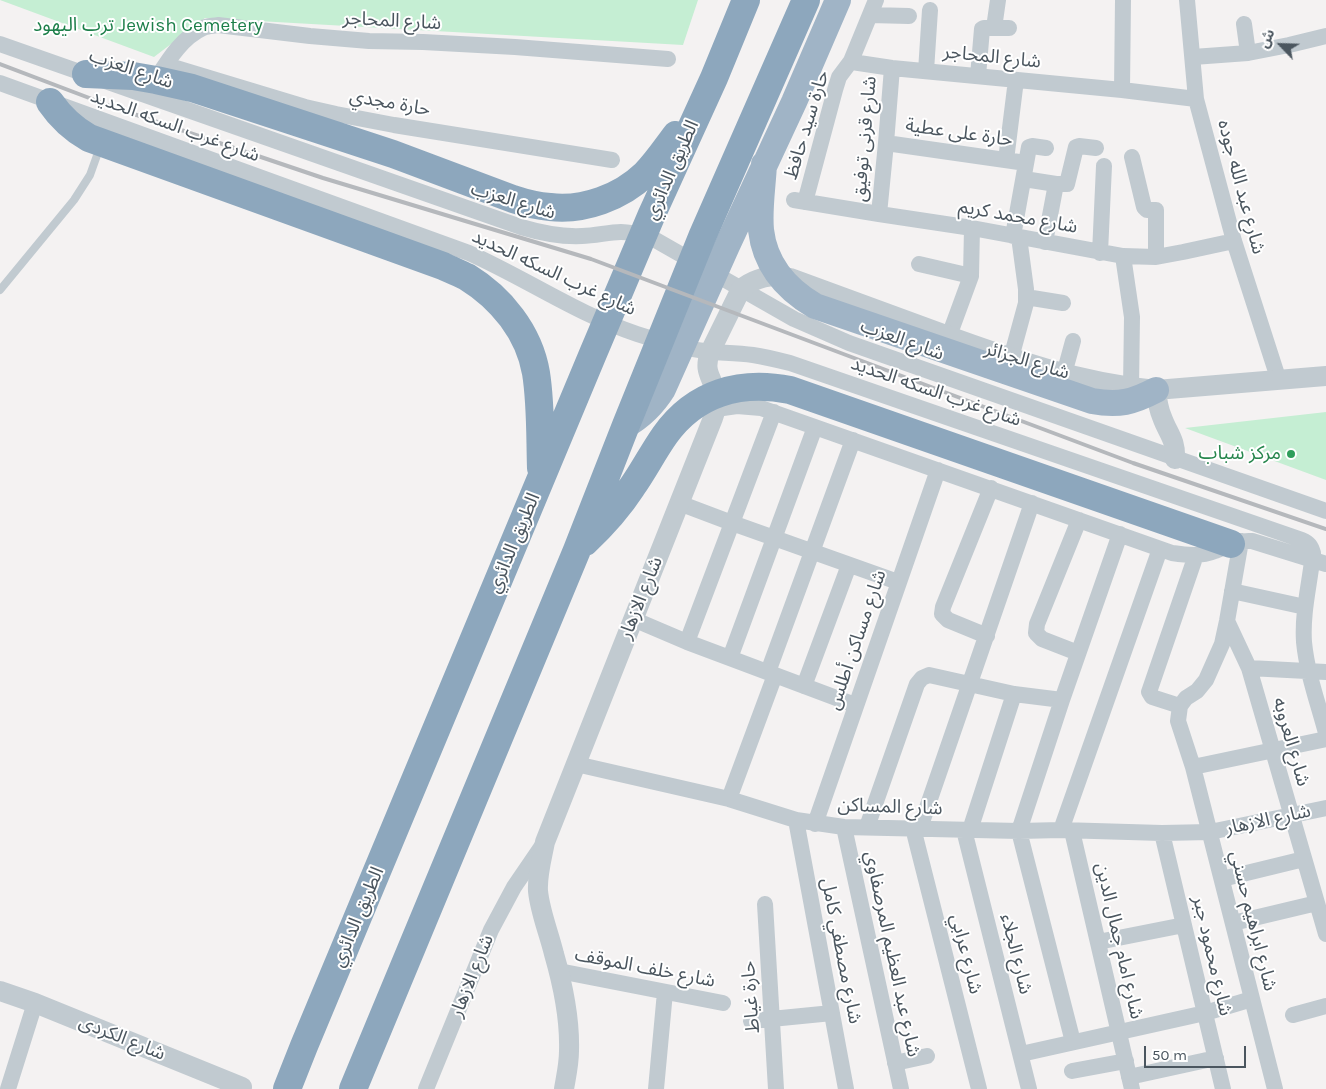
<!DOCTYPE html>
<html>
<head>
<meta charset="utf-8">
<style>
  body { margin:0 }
  #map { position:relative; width:1326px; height:1089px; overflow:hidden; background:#f4f2f2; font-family:Karla,"Noto Sans Arabic",sans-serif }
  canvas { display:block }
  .north { position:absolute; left:1256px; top:20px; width:50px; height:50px; -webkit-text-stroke:4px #fff; paint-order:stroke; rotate:294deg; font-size:14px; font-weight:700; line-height:20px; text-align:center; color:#4b565f }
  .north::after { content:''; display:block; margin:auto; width:18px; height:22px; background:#4b565f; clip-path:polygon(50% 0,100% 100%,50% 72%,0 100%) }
  .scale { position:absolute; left:1144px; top:1046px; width:102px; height:22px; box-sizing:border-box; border:2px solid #4b565f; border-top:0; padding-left:6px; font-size:15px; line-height:18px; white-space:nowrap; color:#4b565f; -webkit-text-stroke:4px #fff; paint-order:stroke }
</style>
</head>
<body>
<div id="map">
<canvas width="1326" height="1089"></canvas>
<div class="north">ش</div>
<div class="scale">50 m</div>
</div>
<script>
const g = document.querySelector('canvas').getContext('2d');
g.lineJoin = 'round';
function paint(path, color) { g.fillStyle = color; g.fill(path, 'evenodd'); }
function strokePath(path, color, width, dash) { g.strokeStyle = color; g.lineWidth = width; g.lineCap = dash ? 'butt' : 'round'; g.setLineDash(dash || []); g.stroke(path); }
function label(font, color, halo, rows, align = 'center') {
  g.font = font + ' Karla,"Noto Sans Arabic",sans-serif'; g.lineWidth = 4; g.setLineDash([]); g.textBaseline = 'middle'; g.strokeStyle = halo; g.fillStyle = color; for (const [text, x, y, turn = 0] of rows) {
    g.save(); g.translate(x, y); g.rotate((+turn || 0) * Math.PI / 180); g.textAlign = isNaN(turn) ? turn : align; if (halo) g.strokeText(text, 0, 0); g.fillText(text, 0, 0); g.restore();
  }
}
paint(new Path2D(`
  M0 0H698L683 45 205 18 154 57Z
  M1326 412V480L1185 428Z`), '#c5eed3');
strokePath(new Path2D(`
  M0 290 74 200 90 175 100 147`), '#c1cad0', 8);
strokePath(new Path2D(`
  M876 0 851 61 852 62 892 68 1122 90 1196 99
  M1187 0 1196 99 1234 241 1279 381
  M870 15 909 16
  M1244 24 1248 53
  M994 28 998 0
  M0 44 521 227C541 233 561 237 582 236 596 236 608 232 621 232 632 232 642 235 652 238L794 319 849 343 1326 511
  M1193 57 1248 53 1289 45 1326 36
  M166 65 305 107 336 114 394 125 612 160
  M926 71 930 10
  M978 76 982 29 984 28H1009
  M0 83 469 253C527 279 577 314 637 334 661 342 687 349 711 352 725 353 739 353 753 355 766 357 778 360 790 363L1302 540C1309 543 1311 546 1313 553 1310 583 1302 612 1304 642 1307 673 1318 703 1326 733
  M151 87C165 66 179 39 203 28 207 26 213 26 218 25L310 36 369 41 423 42 515 47 668 59
  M1122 90 1123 0
  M886 143 1026 163
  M1132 157 1144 207 1147 210H1156V257
  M1006 160 1016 80
  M1024 179 1056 184
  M794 200 879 214 972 228 1123 256 1156 257 1183 252 1234 241
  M805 202 835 90 839 77 851 61
  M879 214 886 143 892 68
  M1013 236 1029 147 1032 146 1046 148
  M1045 242 1056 184H1067L1076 147 1079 146 1096 148
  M1100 253 1104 166
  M1123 256 1132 317 1131 388
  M919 264 971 276
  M1026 297 1063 303
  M949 336 971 276 972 228
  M1011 358 1026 303V289L1019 237
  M1064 374 1073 341
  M716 409 737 406 761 408 1172 553C1186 555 1201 557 1215 551 1228 546 1237 540 1252 541L1326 564
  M679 503 732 523 898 582
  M1241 541 1227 621 1222 644 1206 680 1197 691 1186 698 1180 706 1178 721 1193 767 1275 1089
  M1232 591 1305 607
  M633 619 687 642 855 705
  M1227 621 1249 668 1326 934
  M987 636 948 620 942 614 943 607 991 488
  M687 642 774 412
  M1078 653 1042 639 1036 633 1037 624 1079 520
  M730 658 815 427
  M1249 668 1326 672
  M768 672 853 440
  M804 686 849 565
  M1180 706 1152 697 1149 692 1196 555
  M576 764 729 799 796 820 844 827 1019 831 1061 830 1162 833 1210 832 1326 808
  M1193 767 1326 739
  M729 799 775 675
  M796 820 846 1089
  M815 824 938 470
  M844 827 901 1089
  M867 827 917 684 922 678 929 675 1014 694 1062 700
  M913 828 979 1089
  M920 828 1032 503
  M964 830 1029 1089
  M970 830 1014 694
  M1061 830 1160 549
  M1072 831 1132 1089
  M1162 833 1223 1089
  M1222 879 1304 859
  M765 904 776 1089
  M1233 923 1317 903
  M1098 942 1184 925
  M559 971 723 1003
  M1293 1015 1326 1006
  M751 1021 832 1013
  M1073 1042 1019 831 1062 700 1120 534
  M1021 1054 1205 1013 1252 999
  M895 1063 927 1056
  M1072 1071 1126 1061
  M1129 1077 1216 1058
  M8 1089 35 1003
  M426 1089 491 930 514 887 542 846
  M656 1089 665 992`), '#c1cad0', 16);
strokePath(new Path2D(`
  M1156 390C1157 399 1158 408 1162 417 1168 434 1176 439 1175 459
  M0 991 35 1003 242 1087
  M564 1089C566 1077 569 1064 569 1051 570 1019 563 985 554 954 549 933 540 912 538 891 537 875 542 858 545 842L713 418C716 410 717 402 716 394 712 375 703 373 710 352L741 289C756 277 771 274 790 278 840 296 890 315 940 333 1011 359 1081 383 1156 390L1326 376`), '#c1cad0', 20);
strokePath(new Path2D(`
  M764 164C763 186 759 208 761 230 765 265 786 289 815 306L1092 401C1119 406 1133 402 1156 390
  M626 425C642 416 653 405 663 389L727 246 794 102 838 0`), '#a0b4c6', 26);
strokePath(new Path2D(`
  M86 74 133 76 156 80 192 88 393 154 513 199C525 203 537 206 550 207 584 211 621 197 645 174 657 162 666 148 676 135
  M50 102C61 118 73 129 89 138L443 266C451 270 459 273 467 277 501 298 529 332 536 373 541 404 540 437 541 468
  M585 542C603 525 619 507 632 487 644 470 653 452 665 435 695 393 740 380 790 390L1231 544
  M287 1089 304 1046 592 356 652 214 714 78 746 0
  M353 1089 577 550 626 425 702 237 806 0`), '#8da7bd', 28);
strokePath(new Path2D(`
  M0 64 113 107 323 178 591 259 1133 463 1326 529`), '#b5b8bc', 4);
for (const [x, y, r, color] of [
  [1291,454,5,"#2e9e5b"]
]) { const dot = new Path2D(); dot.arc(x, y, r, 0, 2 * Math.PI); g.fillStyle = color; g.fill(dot); strokePath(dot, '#fff', 2); }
label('19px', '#4b565f', '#fff', [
  ["شارع المحاجر",392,21,3],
  ["شارع المحاجر",992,57,6],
  ["شارع العزب",131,69,19],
  ["حارة مجدي",390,103,10],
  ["حارة سيد حافظ",807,125,-73],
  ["شارع غرب السكه الحديد",175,126,20],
  ["حارة على عطية",959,133,8],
  ["شارع قرنى توفيق",865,139,-85],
  ["الطريق الدائري",672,170,-66],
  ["شارع عبد الله جوده",1241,187,75],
  ["شارع العزب",513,201,17],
  ["شارع محمد كريم",1018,217,10],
  ["شارع غرب السكه الحديد",554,273,25],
  ["شارع العزب",902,340,20],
  ["شارع الجزائر",1027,361,17],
  ["شارع غرب السكه الحديد",936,392,19],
  ["الطريق الدائري",514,543,-67],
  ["شارع الازهار",641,598,-68],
  ["شارع مساكن أطلس",857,640,-71],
  ["شارع العروبه",1291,742,74],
  ["شارع المساكن",890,807,2],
  ["شارع الازهار",1268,820,-12],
  ["الطريق الدائري",358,917,-67],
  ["شارع ابراهيم حسني",1253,921,76],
  ["شارع امام جمال الدين",1119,941,77],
  ["شارع مصطفي كامل",841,951,79],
  ["شارع عبد العظيم المرصفاوي",892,954,78],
  ["شارع عرابي",966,954,76],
  ["شارع الجلاء",1016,954,76],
  ["شارع محمود جبر",1212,956,77],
  ["شارع خلف الموقف",645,968,11],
  ["شارع الازهار",472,976,-68],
  ["حارة غياط",751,997,-94],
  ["شارع الكردى",122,1038,22]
]);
label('19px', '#1d7f4a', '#fff', [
  ["ترب اليهود Jewish Cemetery",148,26]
]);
label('19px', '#27864d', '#fff', [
  ["مركز شباب",1281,454]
], 'right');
</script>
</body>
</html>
